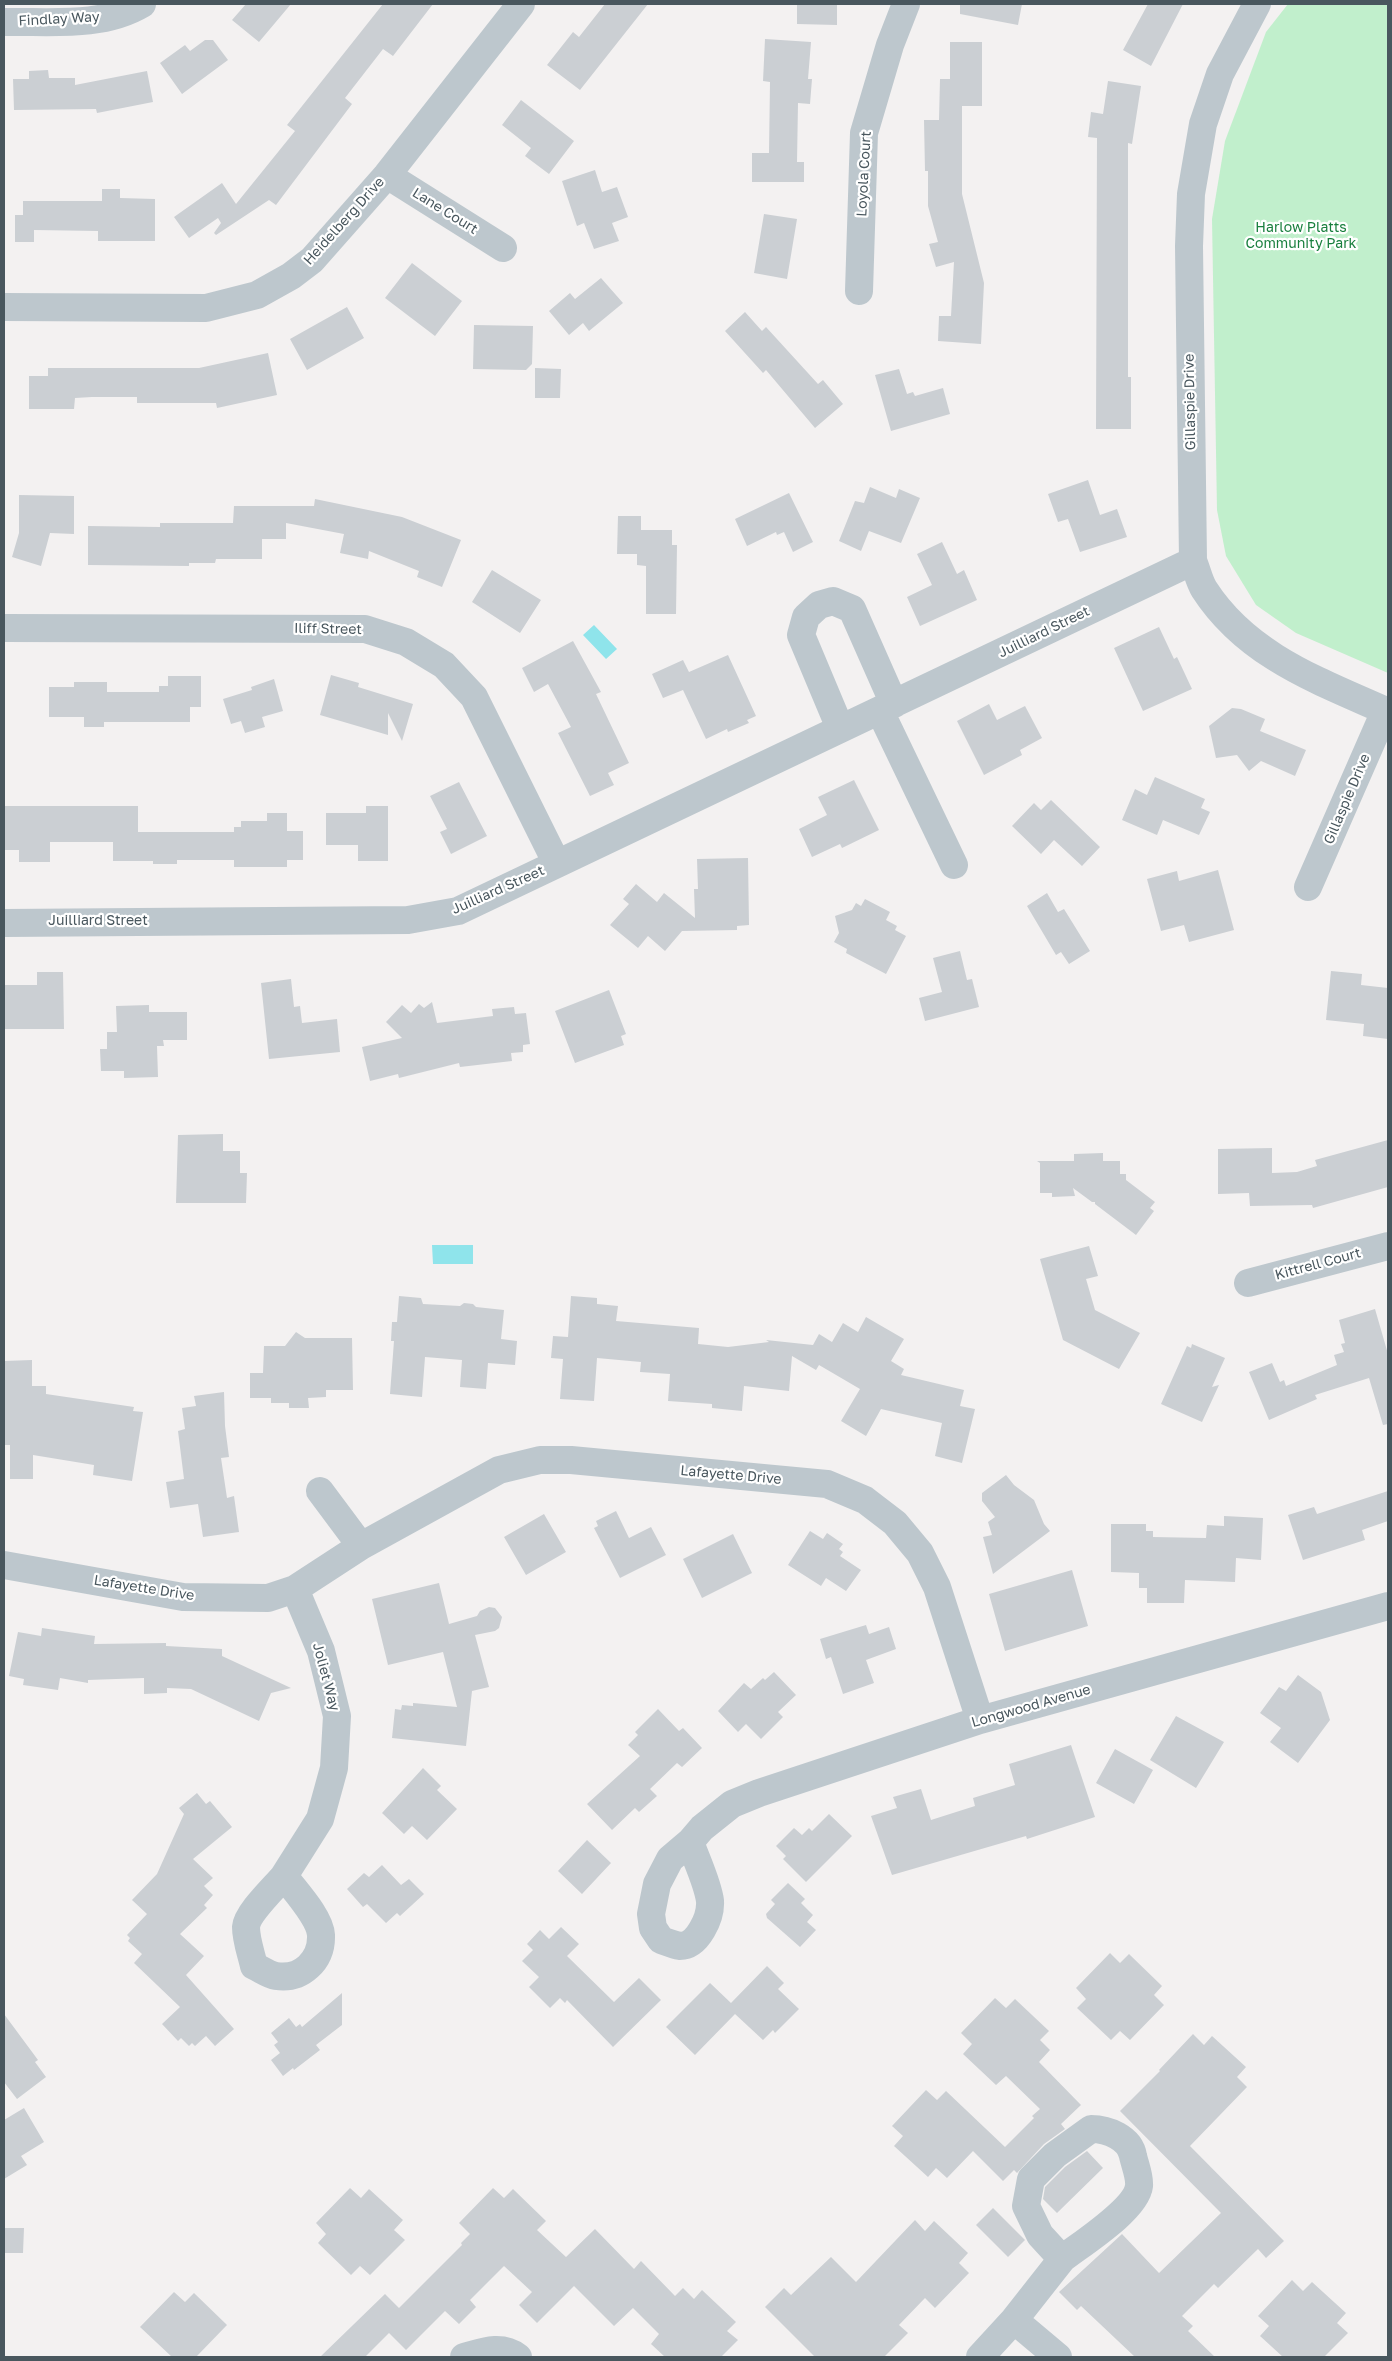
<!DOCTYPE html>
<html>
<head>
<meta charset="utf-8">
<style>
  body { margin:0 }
  #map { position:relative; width:1392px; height:2361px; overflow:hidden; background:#f3f1f1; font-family:"Golos Text",sans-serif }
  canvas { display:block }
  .frame { position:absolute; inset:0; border:5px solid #49575e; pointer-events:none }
</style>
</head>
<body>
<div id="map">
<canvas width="1392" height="2361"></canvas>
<div class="frame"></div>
</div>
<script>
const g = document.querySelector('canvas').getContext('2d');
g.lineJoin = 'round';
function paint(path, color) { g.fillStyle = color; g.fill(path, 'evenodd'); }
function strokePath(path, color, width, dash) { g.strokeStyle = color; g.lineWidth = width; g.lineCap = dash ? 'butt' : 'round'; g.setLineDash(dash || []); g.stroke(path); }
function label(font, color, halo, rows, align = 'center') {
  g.font = font + ' "Golos Text",sans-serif'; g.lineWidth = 4.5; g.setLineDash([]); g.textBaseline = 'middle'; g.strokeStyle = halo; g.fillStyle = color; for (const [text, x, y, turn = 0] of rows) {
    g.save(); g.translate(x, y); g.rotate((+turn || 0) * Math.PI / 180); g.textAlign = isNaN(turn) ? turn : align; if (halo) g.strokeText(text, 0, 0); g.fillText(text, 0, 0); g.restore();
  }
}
paint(new Path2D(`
  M1288 4H1388V673L1296 633 1256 605 1226 556 1217 510 1212 219 1225 141 1266 32Z`), '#c1efcc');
paint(new Path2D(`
  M594 625 617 649 606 659 583 635Z
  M432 1245H473V1264H433Z`), '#8fe4eb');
paint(new Path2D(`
  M246 4H291L259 42 232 20Z
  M383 4H433L393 56 383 49 345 98 352 104 276 205 269 200 216 235 214 233 221 223 218 218 189 238 174 217 222 183 236 204 295 131 287 125Z
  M605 4H648L580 90 547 65 573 32 579 37Z
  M797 4H837V25L797 24Z
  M960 4H1022L1018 25 960 14Z
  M1148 4H1183L1151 66 1123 50Z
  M765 39 811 42 808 79H812L810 104 798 103 797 162H804V182H752V153H769L770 82 763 81Z
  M205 40H213L228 60 182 94 160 63 185 45 190 51Z
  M950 42H982V106H962V194L984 283 981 344 938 341 939 316H951L954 262 936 267 929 244 938 242 928 206V171H925L924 120H939L940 79H950Z
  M48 70 49 78H75V85L147 71 153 102 97 113 96 109 14 110 13 79H29V71Z
  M1108 81 1141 86 1132 144 1128 143V377H1131V429H1096L1097 138 1088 137 1091 112 1103 114Z
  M521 100 574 141 549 174 525 156 531 148 502 125Z
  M595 170 602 192 617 187 628 217 612 223 619 241 594 249 584 223 577 226 562 181Z
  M102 189H120V198L155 199V241H98V231L34 230V242H15V215H23V201H102Z
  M764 214 797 219 787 279 754 273Z
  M412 263 462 301 435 336 385 298Z
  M601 278 623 303 589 331 583 323 569 335 549 311 570 293 575 299Z
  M347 307 364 338 307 370 290 339Z
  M745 312 762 331 766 327 818 384 823 380 843 404 815 428 766 370 763 373 725 331Z
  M474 325 533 326 532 364 526 370 473 369Z
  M268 353 277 395 217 408 216 403H137V397H92L75 398 74 409H29V376H48V368H199Z
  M535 368 561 369 560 398H535Z
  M899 369 907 394 913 392 915 396 943 388 950 414 891 431 875 375Z
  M1088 480 1100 515 1117 509 1127 537 1080 552 1068 519 1058 522 1048 494Z
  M870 487 896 498 899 489 920 498 901 543 869 531 861 551 839 541 855 501 864 503Z
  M789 493 813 542 793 552 784 532 777 535 776 532 747 546 735 519Z
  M19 495 74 496V534L50 533 41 566 12 557 19 533Z
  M315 499 402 517 461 540 442 587 417 577 419 571 369 551 368 559 340 553 344 534 286 523V539H262V559H216L215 563H189V566L88 565V526L160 527V523H233L234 506H314Z
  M618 516H641V530H672V545H677L676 614H646V566L637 565V554H617Z
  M942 542 957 574 964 570 977 600 920 626 907 597 932 585 917 554Z
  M492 570 541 600 520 633 472 602Z
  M1159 627 1174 659 1177 657 1192 689 1143 711 1114 648Z
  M573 641 601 692 596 694 629 763 608 773 614 785 590 796 558 733 571 727 548 684 534 692 522 668Z
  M728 655 756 716 747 720 749 723 728 732 727 729 706 739 683 690 663 698 652 674 683 660 689 672Z
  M331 675 359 683 358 687 413 704 402 741 388 713V735L320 715Z
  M168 676H201V707H190V722H104V727H84V717H49V687H74V682H107V692H159V686H168Z
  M274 679 283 711 262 717 265 727 245 733 241 721 231 724 223 699 252 690 251 687Z
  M989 704 997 720 1025 706 1042 738 1020 750 1022 755 984 775 957 721Z
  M1232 708 1241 709 1265 719 1260 731 1306 750 1295 776 1261 761 1249 771 1237 755 1216 758 1209 726Z
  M1155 777 1205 799 1201 808 1210 812 1199 835 1163 820 1157 835 1122 820 1135 789 1147 795Z
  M854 780 879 830 842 848 840 844 812 857 799 829 827 815 818 797Z
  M459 782 487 836 451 854 440 832 447 829 430 796Z
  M1051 800 1100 847 1082 866 1054 840 1041 854 1012 826 1034 803 1041 810Z
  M4 806H138V832H234V827H241V821H267V813H287V831H303V860H287V867H234V860H177V864H153V861H113V842H50V862H19V850H4Z
  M366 806H388V861H358V845H326V813H366Z
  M748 858 749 925 737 926V930L682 931 665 951 648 936 638 948 610 925 629 904 623 899 636 884 657 902 664 893 695 918 694 889H698L697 859Z
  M1218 870 1234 930 1189 942 1184 925 1161 931 1147 879 1177 871 1179 881Z
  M1047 893 1058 912 1064 909 1090 951 1069 964 1061 952 1056 955 1027 906Z
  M865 899 890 912 886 920 897 926 895 930 906 936 886 974 846 953 847 949 834 942 839 933 835 916 852 910 856 903 861 906Z
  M960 951 967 980 972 979 979 1007 925 1021 919 998 942 992 933 958Z
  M1331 971 1362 974 1361 985 1388 988V1039L1363 1036 1364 1024 1326 1020Z
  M37 972H63L64 1029H4V985H37Z
  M291 979 294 1007 300 1006 302 1023 337 1019 340 1052 269 1059 261 983Z
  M609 990 626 1034 621 1036 624 1045 575 1063 555 1011Z
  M432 1002 437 1023 493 1016 492 1009 514 1007 515 1014 526 1013 530 1044 523 1045V1052L511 1053 512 1061 460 1067 459 1063 399 1078 398 1074 370 1081 362 1047 402 1038 386 1022 402 1005 411 1013 419 1004 424 1008Z
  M149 1005V1012H187V1040H163L164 1046H157L158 1077 124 1078V1071H101L100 1049H107V1032H117L116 1006Z
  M223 1134V1151H240V1173H247L246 1203H176L178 1135Z
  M1388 1140V1187L1313 1208 1312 1205 1250 1206 1249 1193 1218 1194V1149L1272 1148V1173L1297 1172 1317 1166 1315 1160Z
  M1103 1153V1161H1120V1174H1126V1180L1155 1202 1150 1208 1154 1211 1136 1235 1095 1204V1202H1092L1073 1188 1075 1196 1052 1197V1193H1040V1163L1037 1161H1074V1154Z
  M1089 1246 1098 1276 1086 1279 1095 1310 1140 1333 1119 1369 1063 1340 1040 1259Z
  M399 1296 421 1298 423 1304 460 1306 464 1303 473 1304 476 1307 504 1310 501 1339 517 1341 515 1365 488 1363 486 1389 460 1387 462 1360 425 1357 422 1397 390 1394 394 1341H391L392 1322H397Z
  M571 1296 597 1298V1304L618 1306 616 1321 699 1328 698 1344 728 1347 769 1342 766 1340 813 1345 819 1334 832 1342 843 1323 858 1332 866 1317 904 1339 891 1361 904 1369 901 1375 964 1390 960 1406 975 1409 962 1463 935 1456 942 1423 881 1409 866 1436 841 1421 860 1389 819 1365 816 1370 792 1356 789 1391 744 1386 742 1411 712 1408V1404L668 1401 670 1374 640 1372 641 1362 597 1358 594 1401 560 1399 563 1359 551 1358 553 1336 568 1337Z
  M1375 1309 1388 1354V1424L1383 1425 1369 1378 1315 1395 1317 1399 1269 1420 1249 1372 1272 1363 1280 1382 1284 1380 1286 1386 1337 1365 1334 1355 1344 1352 1341 1344 1345 1343 1339 1320Z
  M296 1332 305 1338H352L353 1390H326V1397L308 1398 309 1408H289V1403H271V1398H250V1373H263L264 1346H285Z
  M1192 1344 1225 1358 1212 1387 1219 1385 1202 1422 1161 1404 1187 1346 1191 1348Z
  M32 1360V1386H46V1394L134 1407 133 1411 143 1412 132 1481 93 1475 94 1465 33 1455V1479H10V1445H4V1361Z
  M224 1392 225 1426 229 1457 221 1458 227 1498 234 1496 239 1532 203 1537 198 1504 170 1508 166 1482 184 1479 178 1431 185 1429 182 1408 196 1406 194 1396Z
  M1006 1475 1014 1485 1034 1500 1044 1524 1050 1531 993 1574 983 1537 992 1535 988 1522 995 1517 982 1501V1493Z
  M1388 1491V1521L1362 1530 1365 1540 1303 1560 1288 1515 1314 1507 1317 1514Z
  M616 1511 629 1538 651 1527 666 1555 620 1578 594 1528 598 1526 596 1521Z
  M544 1514 566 1552 526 1575 504 1537Z
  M1224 1516 1263 1518 1261 1560 1236 1558 1235 1582 1185 1580 1184 1603H1147V1588H1139V1573L1111 1572V1524H1146V1531H1153V1537L1206 1538 1207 1525 1224 1526Z
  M810 1531 823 1539 827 1533 843 1544 839 1549 843 1552 840 1556 861 1570 846 1591 826 1578 821 1586 788 1565Z
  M733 1534 752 1573 702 1598 683 1559Z
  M1072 1570 1088 1626 1005 1651 989 1594Z
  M439 1583 449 1624 477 1616 480 1611 489 1607 495 1608 502 1617 499 1628 495 1631 475 1635 489 1687 472 1691 466 1746 392 1738 395 1709 401 1710 402 1705 413 1706V1703L457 1707 443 1652 388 1665 372 1599Z
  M866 1625 869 1634 889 1627 896 1649 866 1660 874 1683 843 1694 831 1657 826 1659 820 1639Z
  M42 1628 95 1636 94 1644 166 1643V1646L222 1649V1656L291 1688 271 1693 259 1721 191 1689 167 1688V1693L144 1694V1678L88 1680V1683L60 1678 58 1690 23 1685 24 1679 9 1676 18 1632 41 1636Z
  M774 1672 796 1695 778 1712 783 1717 761 1739 746 1724 738 1732 718 1711 744 1683 751 1689 763 1678 765 1680Z
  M1298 1675 1321 1692 1330 1720 1298 1763 1270 1742 1281 1728 1260 1713 1279 1687 1286 1691Z
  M658 1709 679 1731 683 1728 702 1748 682 1767 677 1763 650 1789 657 1796 639 1812 635 1808 612 1830 587 1804 640 1756 628 1745 638 1735 635 1732Z
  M1176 1716 1224 1742 1196 1788 1150 1760Z
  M1071 1745 1095 1817 1027 1839 1026 1836 892 1875 871 1816 897 1808 893 1797 921 1789 931 1820 975 1806 973 1798 1015 1785 1009 1764Z
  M1115 1749 1153 1770 1134 1804 1096 1783Z
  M423 1768 441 1786 437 1790 457 1809 427 1840 412 1826 404 1834 382 1813Z
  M197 1793 206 1804 210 1801 232 1827 193 1859 213 1878 204 1886 213 1895 204 1905 207 1908 180 1934 204 1956 186 1975 234 2029 215 2046 206 2036 195 2046 192 2043 189 2046 181 2038 178 2041 162 2024 180 2007 134 1963 142 1954 128 1941 130 1938 127 1935 147 1914 132 1900 157 1874 184 1814 179 1808Z
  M829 1814 852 1836 806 1882 783 1859 786 1856 776 1846 794 1828 802 1835 809 1828 812 1831Z
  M587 1840 611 1863 582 1894 558 1871Z
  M382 1865 401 1885 409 1879 424 1894 400 1916 397 1913 386 1923 367 1904 363 1907 347 1889 364 1873 369 1877Z
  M788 1883 805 1899 801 1903 813 1915 807 1922 816 1930 800 1947 767 1918 766 1914 775 1904 771 1900Z
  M561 1927 579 1944 567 1956 614 2002 639 1978 661 2000 613 2047 567 2000 565 2003 560 1998 550 2008 529 1987 539 1977 522 1961 533 1950 527 1944 540 1930 549 1939Z
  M1110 1953 1120 1963 1129 1954 1162 1986 1154 1995 1164 2005 1130 2040 1120 2031 1111 2040 1077 2008 1086 1999 1076 1988Z
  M767 1966 784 1983 778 1989 799 2009 775 2033 773 2030 763 2040 735 2014 695 2055 666 2027 710 1983 731 2003Z
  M342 1993V2025L316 2045 320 2050 294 2070 293 2068 283 2076 271 2060 280 2053 274 2045 278 2042 271 2033 289 2018 296 2027 300 2024 302 2027Z
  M995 1998 1006 2008 1015 1999 1049 2031 1040 2040 1050 2050 1039 2062 1081 2105 1061 2124 1065 2129 1044 2144 1017 2173 1014 2170 1003 2181 973 2151 947 2178 936 2168 928 2177 894 2146 903 2136 892 2126 926 2090 937 2100 946 2091 1005 2147 1034 2118 1032 2116 1040 2109 1006 2076 996 2085 963 2054 972 2044 961 2033Z
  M4 2014 38 2060 35 2062 46 2077 17 2099 4 2082Z
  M1193 2034 1204 2045 1212 2036 1246 2067 1237 2077 1247 2087 1190 2146 1284 2241 1266 2258 1258 2249 1218 2288 1214 2284 1182 2316 1193 2326 1188 2331 1215 2357H1135L1081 2306 1077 2310 1059 2292 1122 2234 1159 2273 1221 2213 1120 2111 1160 2071 1159 2070Z
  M24 2108 44 2142 21 2156 27 2165 4 2179V2120Z
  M1087 2151 1103 2168 1057 2213 1043 2199 1045 2187 1065 2167Z
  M350 2188 361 2198 369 2189 403 2220 394 2230 405 2240 370 2275 360 2266 351 2275 318 2243 326 2234 316 2223Z
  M493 2188 504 2198 513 2189 546 2221 537 2230 566 2257 595 2229 634 2269 641 2261 675 2296 683 2288 694 2299 702 2290 736 2322 727 2331 738 2340 721 2357H665L651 2344 659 2334 633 2308 614 2326 574 2286 537 2323 519 2305 532 2292 504 2266 470 2300 476 2307 459 2324 445 2311 406 2350 389 2333 365 2357H320L385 2294 399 2308 462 2245 461 2243 470 2234 459 2223Z
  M993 2208 1025 2240 1008 2257 976 2225Z
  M915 2220 925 2231 934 2221 968 2253 959 2263 969 2273 935 2308 925 2298 899 2325 908 2333 884 2357H815L765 2307 784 2288 791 2295 831 2257 856 2282Z
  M4 2228H24L23 2253H4Z
  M1292 2280 1303 2291 1312 2282 1346 2313 1337 2323 1348 2333 1324 2357H1283L1260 2336 1269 2326 1258 2316Z
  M174 2292 185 2302 194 2293 227 2325 196 2357H172L140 2327Z`), '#cbcfd3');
strokePath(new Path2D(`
  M1257 4 1220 74 1203 124 1191 194 1189 246 1193 561C1197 570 1199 581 1204 589 1247 656 1319 681 1388 712
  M4 22C49 21 102 28 142 4
  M387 175 503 248
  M859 291 864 133 890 45 906 4
  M4 307 206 308 257 295 291 276 312 260 387 175 521 4
  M4 628 365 629 406 642 444 665 474 697 557 864
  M880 711 954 865
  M840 728 801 635 806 617 819 605 833 601 852 609 894 704
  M1308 887 1385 711
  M4 923 408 920 458 911 1193 561
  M1248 1283 1388 1246
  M320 1491 361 1546
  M4 1565 183 1597 268 1598 295 1589 361 1546 499 1470 540 1460H571L827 1484 865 1500 895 1523 920 1553 937 1587 980 1720
  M690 1842C696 1859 708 1884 710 1901 711 1917 698 1946 680 1946 674 1945 667 1942 661 1940L653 1928 651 1914 657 1884 670 1859 690 1842 702 1828 732 1804 759 1793 980 1720 1388 1606
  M284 1876 320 1819 334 1768 337 1716 321 1651 295 1589
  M284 1876C295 1891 320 1917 321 1935 322 1961 301 1980 276 1976 269 1975 261 1969 254 1966 251 1953 246 1940 246 1927 247 1913 275 1887 284 1876Z
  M1091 2129C1108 2129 1130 2138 1133 2156 1135 2165 1140 2177 1139 2186 1136 2210 1081 2244 1062 2259L1040 2235 1026 2206 1031 2179 1055 2155Z
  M1014 2320 1058 2357
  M464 2357C482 2352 501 2344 518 2357
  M980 2357 1014 2320 1062 2259`), '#bdc7cd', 28);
label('14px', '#49575e', '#fff', [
  ["Findlay Way",59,19,-3],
  ["Loyola Court",864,174,-87],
  ["Lane Court",445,211,32],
  ["Heidelberg Drive",344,221,-48],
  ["Gillaspie Drive",1190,402,-91],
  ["Iliff Street",328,629,1],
  ["Juilliard Street",1044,632,-26],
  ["Gillaspie Drive",1347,799,-67],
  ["Juilliard Street",498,890,-24],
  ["Juilliard Street",98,921],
  ["Kittrell Court",1318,1264,-15],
  ["Lafayette Drive",731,1475,5],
  ["Lafayette Drive",144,1588,9],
  ["Joliet Way",326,1677,75],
  ["Longwood Avenue",1031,1706,-16]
]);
label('14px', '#197f3e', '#fff', [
  ["Harlow Platts",1301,228],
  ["Community Park",1301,244]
]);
</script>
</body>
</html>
